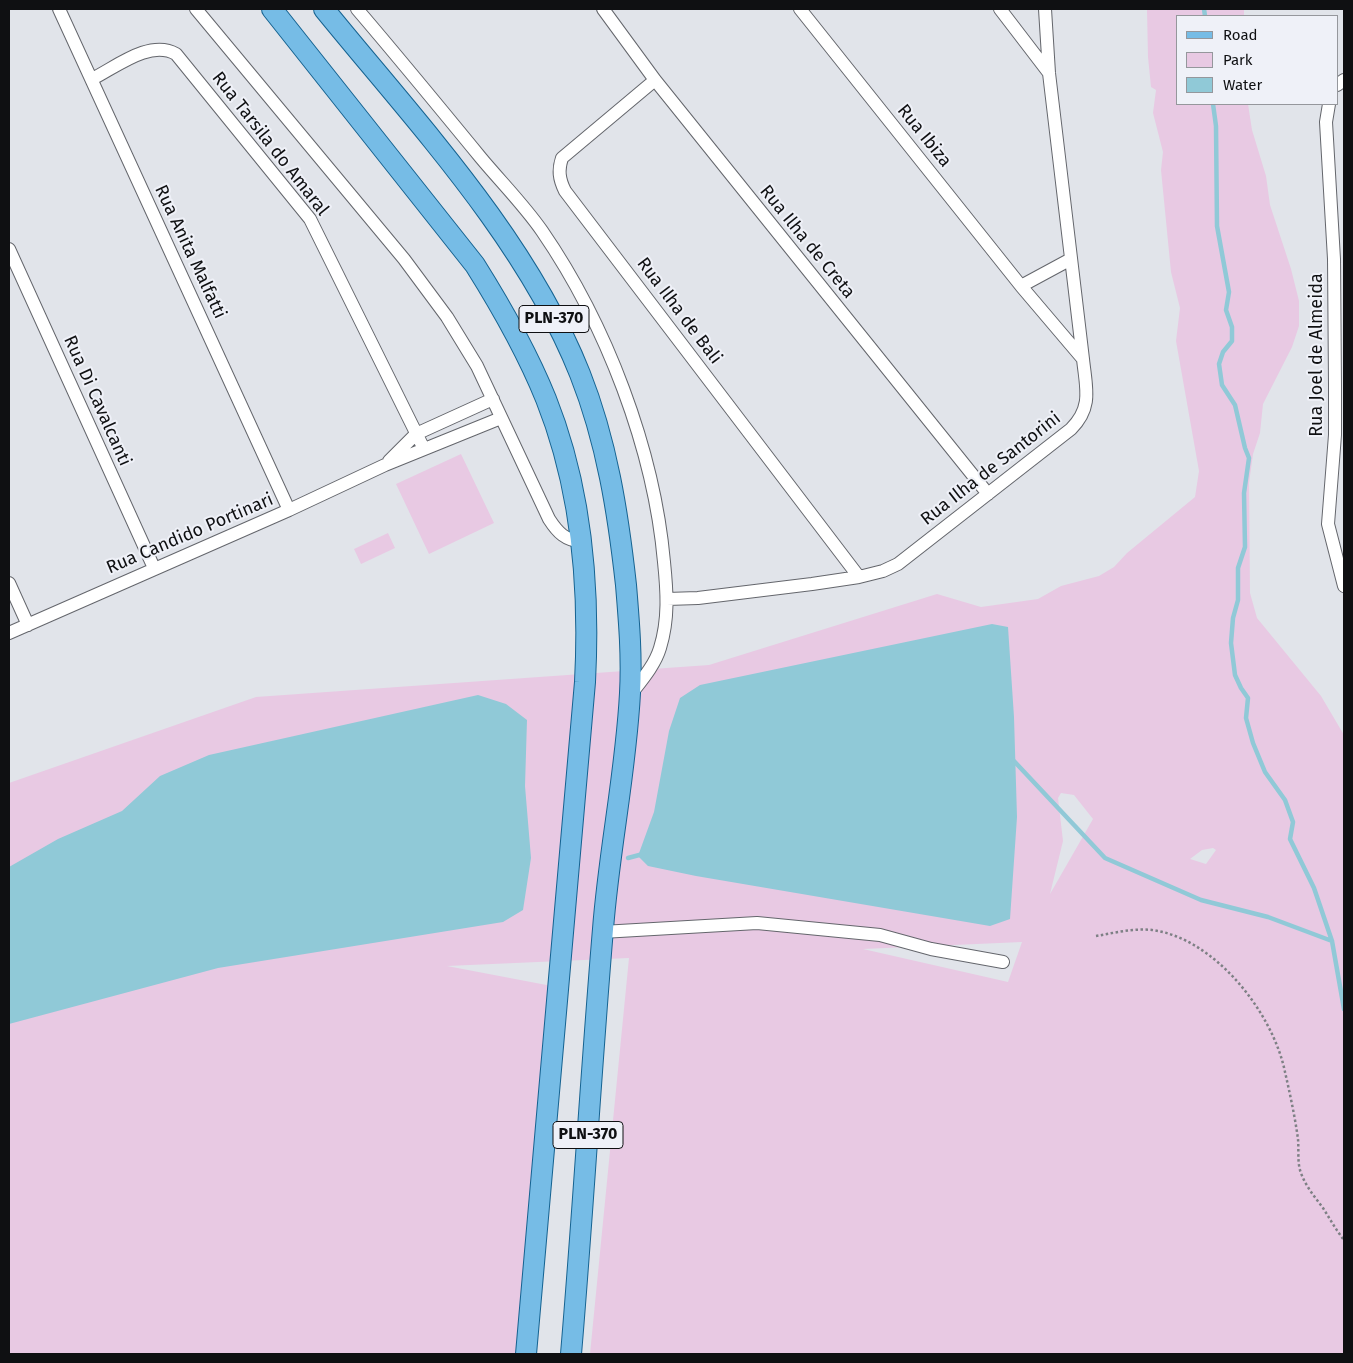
<!DOCTYPE html>
<html>
<head>
<meta charset="utf-8">
<style>
  body { margin:0 }
  #map { position:relative; width:1353px; height:1363px; overflow:hidden; background:#e1e4ea; font-family:"Fira Sans",sans-serif }
  canvas { display:block }
  .frame { position:absolute; inset:0; border:10px solid #0f1012; pointer-events:none }
  .legend { position:absolute; left:1176px; top:15px; width:162px; height:90px; box-sizing:border-box; background:#eff1f8; border:1px solid #95979c; margin:0; padding:6px 9px; list-style:none; font-size:15px; color:#0f1012 }
  .legend li { display:flex; align-items:center; gap:10px; height:25px }
  .legend b { width:25px; border:1px solid #95979c }
</style>
</head>
<body>
<div id="map">
<canvas width="1353" height="1363"></canvas>
<div class="frame"></div>
<ul class="legend">
<li><b style="height:6px;background:#76bce6"></b>Road</li>
<li><b style="height:14px;background:#e8c9e3"></b>Park</li>
<li><b style="height:14px;background:#90c9d7"></b>Water</li>
</ul>
</div>
<script>
const g = document.querySelector('canvas').getContext('2d');
g.lineJoin = 'round';
function paint(path, color) { g.fillStyle = color; g.fill(path, 'evenodd'); }
function strokePath(path, color, width, dash) { g.strokeStyle = color; g.lineWidth = width; g.lineCap = dash ? 'butt' : 'round'; g.setLineDash(dash || []); g.stroke(path); }
function label(font, color, halo, rows, align = 'center') {
  g.font = font + ' "Fira Sans",sans-serif'; g.lineWidth = 4; g.setLineDash([]); g.textBaseline = 'middle'; g.strokeStyle = halo; g.fillStyle = color; for (const [text, x, y, turn = 0] of rows) {
    g.save(); g.translate(x, y); g.rotate((+turn || 0) * Math.PI / 180); g.textAlign = isNaN(turn) ? turn : align; if (halo) g.strokeText(text, 0, 0); g.fillText(text, 0, 0); g.restore();
  }
}
paint(new Path2D(`
  M1147 9H1244V16H1177V104H1248L1252 130 1266 176 1270 205 1291 269 1299 301V326L1292 347 1263 404 1260 433 1253 454 1249 483 1250 593 1257 618 1321 696 1344 735V1354H590L629 958 447 966 557 987 526 1354H9V783L256 697 709 665 937 594 981 607 1038 599 1061 586 1099 576 1114 567 1127 553 1195 497 1199 471 1176 341 1180 308 1171 272 1161 170 1163 152 1153 113 1156 90 1151 87 1148 57ZM1061 793 1074 795 1093 819 1050 894 1063 841 1058 798ZM1213 848 1216 850 1206 864 1190 859 1202 850ZM1022 942 1008 982 863 949Z
  M461 454 494 523 429 554 396 484Z
  M388 533 395 548 361 564 354 549Z`), '#e8c9e3');
paint(new Path2D(`
  M992 624 1008 627 1014 717 1017 817 1010 919 990 926 696 876 648 866 638 856 654 812 669 731 680 698 700 685Z
  M478 695 506 704 527 720 525 786 531 858 523 910 503 922 218 968 9 1024V867L58 839 122 811 160 776 209 755Z`), '#90c9d7');
strokePath(new Path2D(`
  M1204 9 1205 16
  M1213 104 1216 126 1217 226 1229 292 1226 310 1232 327V341L1223 352 1219 364 1222 385 1235 405 1245 448 1249 458 1244 493 1245 547 1238 568V600L1233 618 1231 643 1235 675 1241 688 1248 698 1246 718 1253 743 1265 772 1285 800 1293 822 1290 839 1314 888 1332 941 1344 1009
  M1013 760 1105 858 1201 900 1268 917 1332 941
  M628 858 643 854`), '#90c9d7', 4.5);
const street = new Path2D(`
  M59 9 289 510
  M196 9 404 259 447 317 477 366 549 519C558 533 565 540 582 542
  M357 9C399 58 440 108 481 158 501 182 524 205 542 231 606 324 654 449 664 562 667 591 669 619 660 648 655 665 641 681 631 694
  M603 9 655 80 988 494
  M800 9 1021 286
  M1000 9 1049 73
  M92 79C116 67 150 39 176 54L310 219 424 449
  M655 80 562 158C558 170 559 179 565 191L859 577
  M1337 85 1344 80
  M1329 104 1326 122 1334 259 1335 385V435L1328 524 1344 586
  M9 249 154 568
  M1071 259 1021 286 1083 359
  M389 461 416 434 493 399
  M9 583 28 625
  M667 599 698 598 812 584 859 577 883 571 898 564 1071 429C1093 407 1086 388 1083 359L1049 73 1045 9
  M9 633 289 510 385 465 501 418
  M602 932 757 923 880 935 931 949 1003 962`);
const primary = new Path2D(`
  M272 9 475 265C502 308 527 352 546 399 582 489 590 587 585 682L526 1354
  M324 9C415 121 526 238 580 374 607 442 618 513 626 585 629 621 632 656 630 693 626 772 609 850 603 929 591 1071 583 1213 571 1354`);
strokePath(street, '#64666c', 14);
strokePath(primary, '#166391', 22);
strokePath(new Path2D(`
  M1096 936C1114 933 1133 928 1152 930 1215 938 1273 1013 1285 1072 1290 1094 1295 1117 1298 1139 1299 1150 1297 1163 1301 1173 1306 1187 1315 1197 1323 1208 1330 1219 1336 1230 1344 1240`), '#7e8085', 2.5, [2.5, 2.5]);
strokePath(street, '#fff', 12);
strokePath(primary, '#76bce6', 20);
for (const [x, y, w] of [
  [554,319,70],
  [588,1135,70]
]) { const box = new Path2D(); box.roundRect(x - w / 2, y - 13.5, w, 27, 4); g.fillStyle = '#eff1f8'; g.fill(box); strokePath(box, '#0f1012', 1); }
label('bold 16px', '#0f1012', null, [
  ["PLN-370",554,319],
  ["PLN-370",588,1135]
]);
label('18px', '#0f1012', '#eff1f8', [
  ["Rua Ibiza",924,136,51],
  ["Rua Tarsila do Amaral",270,144,52],
  ["Rua Ilha de Creta",807,242,51],
  ["Rua Anita Malfatti",190,252,65],
  ["Rua Ilha de Bali",679,311,53],
  ["Rua Joel de Almeida",1317,355,-90],
  ["Rua Di Cavalcanti",97,401,66],
  ["Rua Ilha de Santorini",991,469,-38],
  ["Rua Candido Portinari",190,534,-23]
]);
</script>
</body>
</html>
